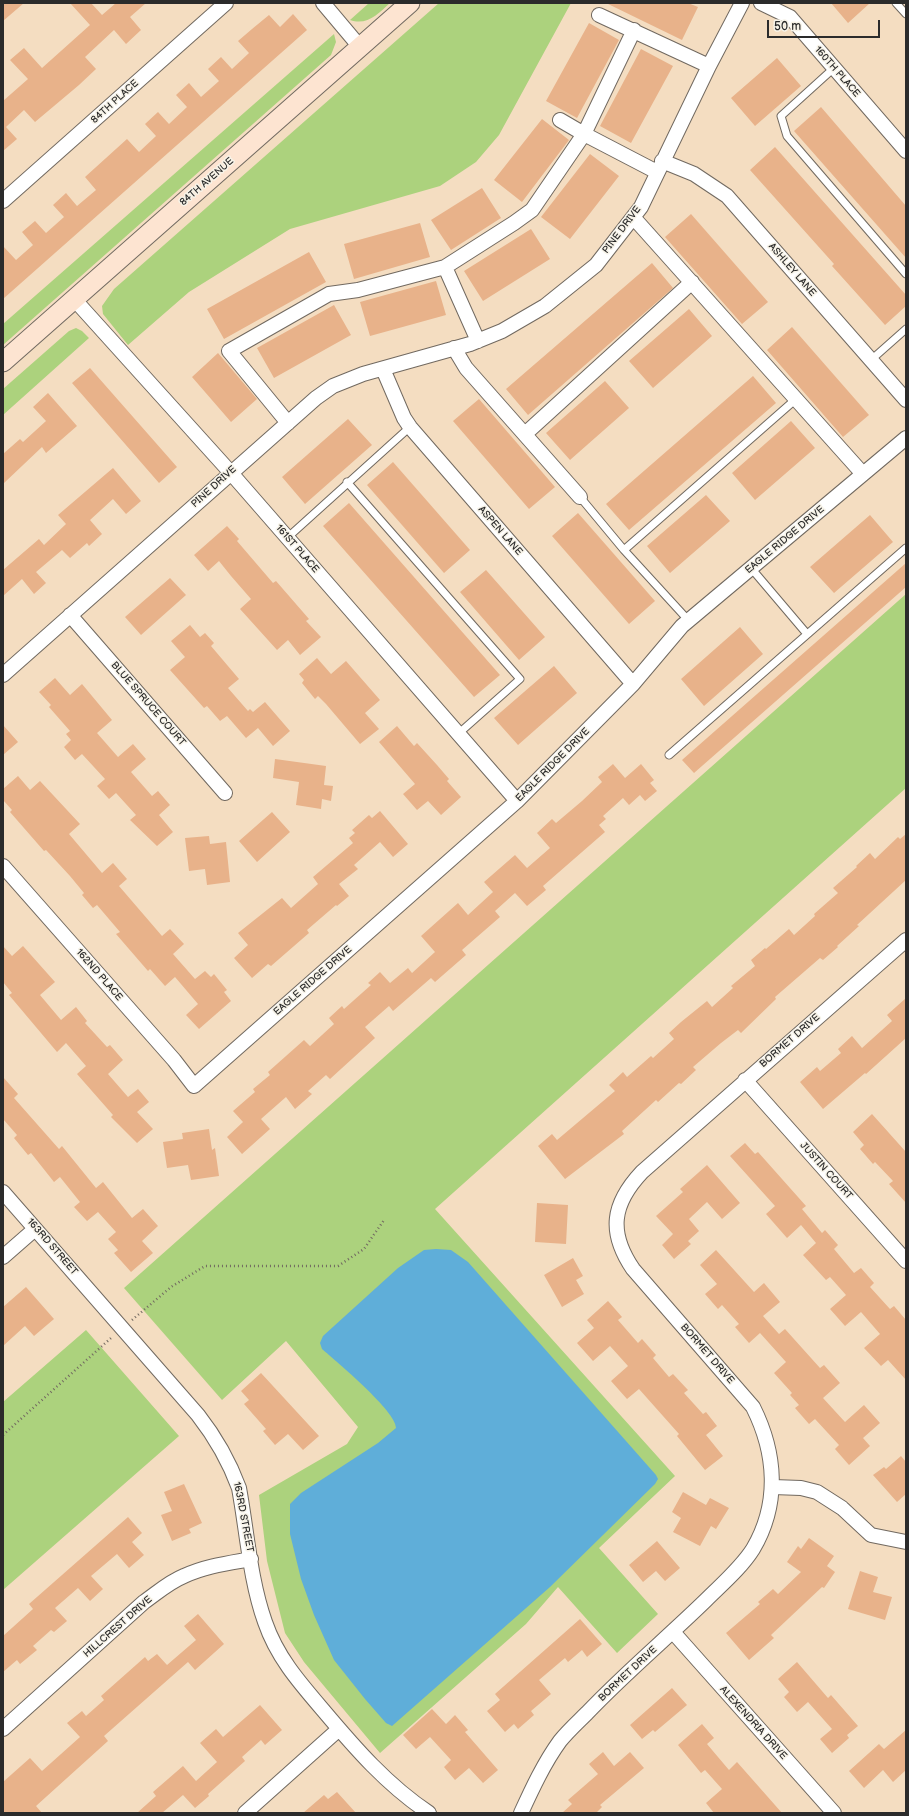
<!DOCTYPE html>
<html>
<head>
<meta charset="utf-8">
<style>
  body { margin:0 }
  #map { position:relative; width:909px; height:1816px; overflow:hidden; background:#f4ddc1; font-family:"Balsamiq Sans",sans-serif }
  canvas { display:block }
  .frame { position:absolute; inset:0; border:4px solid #2b2b2b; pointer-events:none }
  .scale { position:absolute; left:767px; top:20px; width:113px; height:18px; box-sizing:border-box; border:2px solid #2b2b2b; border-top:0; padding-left:5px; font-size:12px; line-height:14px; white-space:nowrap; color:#2b2b2b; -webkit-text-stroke:3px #f7f3e8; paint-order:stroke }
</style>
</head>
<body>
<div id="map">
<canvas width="909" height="1816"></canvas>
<div class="frame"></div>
<div class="scale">50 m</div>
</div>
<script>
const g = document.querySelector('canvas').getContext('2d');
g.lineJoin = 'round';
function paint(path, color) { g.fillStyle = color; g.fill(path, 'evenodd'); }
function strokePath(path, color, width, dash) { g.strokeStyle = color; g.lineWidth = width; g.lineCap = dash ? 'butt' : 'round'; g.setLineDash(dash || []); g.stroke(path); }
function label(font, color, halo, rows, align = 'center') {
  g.font = font + ' "Balsamiq Sans",sans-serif'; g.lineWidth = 3; g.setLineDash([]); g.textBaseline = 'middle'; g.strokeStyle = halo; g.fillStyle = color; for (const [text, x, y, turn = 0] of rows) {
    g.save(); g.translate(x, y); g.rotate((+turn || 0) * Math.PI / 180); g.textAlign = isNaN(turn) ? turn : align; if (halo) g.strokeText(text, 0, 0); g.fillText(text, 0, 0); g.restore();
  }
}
paint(new Path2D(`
  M369 3H390C378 14 367 26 350 20Z
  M439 3H571L499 135 476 162 440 186 290 229 189 292 128 345 103 314 102 306 114 289Z
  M334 34 336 42 331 55 3 345V324Z
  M76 328 82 331 89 338 3 415V389L69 331Z
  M906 594V788L435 1209 675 1476 599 1548 658 1614 617 1653 558 1587 526 1624 380 1753 304 1662 285 1633 267 1561 259 1495 347 1444 358 1427 286 1341 222 1400 124 1288Z
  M86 1330 179 1436 3 1590V1402Z`), '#acd27d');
paint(new Path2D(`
  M436 1249 451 1250 468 1262 656 1475 658 1479 655 1484 550 1587 392 1726 386 1723 365 1699 334 1660 314 1615 301 1579 290 1534V1504L301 1493 378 1443 396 1428C397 1412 336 1361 322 1349L320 1343 323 1336 398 1268 424 1250Z`), '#5faed9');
paint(new Path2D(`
  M3 3H24L3 21Z
  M70 3H91L102 15 116 3H146L130 17 141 30 126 44 114 30 85 57 96 69 79 85 35 122 24 110 6 127 17 139 3 151V101L28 79 10 60 24 48 42 68 90 25Z
  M606 3H688L698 7 682 40Z
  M831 3H870L848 23Z
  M293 14 307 30 3 299V246L16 260 33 245 22 232 35 221 46 233 64 217 53 205 66 193 77 206 96 190 85 177 127 139 139 152 156 136 145 124 158 112 169 124 187 107 176 95 189 83 201 97 219 81 208 69 221 57 232 69 249 53 238 41 252 29 269 15 280 27Z
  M589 23 619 40 577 118 546 101Z
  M641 49 673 66 631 143 600 126Z
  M777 58 801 86 755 126 731 98Z
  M821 107 906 206V258L794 131Z
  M542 119 569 140 522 202 494 180Z
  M775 147 906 295V306L885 325 832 266 834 264 750 170Z
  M590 154 619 176 570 239 541 217Z
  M482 188 501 218 451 250 431 220Z
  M691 214 768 302 742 324 665 237Z
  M420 223 430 257 354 279 344 244Z
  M531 229 550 259 483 301 464 271Z
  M309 252 326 282 224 339 207 309Z
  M652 263 673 288 528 415 506 389Z
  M436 281 446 315 370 336 360 302Z
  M334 305 351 335 274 378 257 348Z
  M689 309 712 336 653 388 629 361Z
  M792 327 869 415 843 437 767 350Z
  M218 353 257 399 231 422 192 377Z
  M90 368 177 467 159 483 72 383Z
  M753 376 776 403 629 530 606 504Z
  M605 381 629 408 570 460 546 433Z
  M48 393 77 426 46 453 42 447 3 484V454L20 439 23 442 46 421 33 407Z
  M479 399 555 487 529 509 453 421Z
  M348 419 372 445 305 504 282 477Z
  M791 421 815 448 755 500 732 473Z
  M393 462 470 550 444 573 367 485Z
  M113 468 141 501 126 514 113 499 90 520 102 534 89 546 87 543 70 558 62 550 36 572 46 583 34 594 22 579 3 596V570L39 539 44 545 66 524 58 515Z
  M706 495 730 521 670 573 647 546Z
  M349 503 500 675 474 697 323 526Z
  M578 513 655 601 629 624 552 536Z
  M870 515 893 542 834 593 810 567Z
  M227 526 239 539 237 541 273 583 276 581 309 619 306 621 321 637 300 655 288 640 277 650 240 609 251 599 231 576 219 561 208 571 194 555Z
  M906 563V587L694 773 682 760Z
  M486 570 545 637 519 660 460 592Z
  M170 578 186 595 141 635 125 617Z
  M190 625 200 637 205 633 214 643 211 646 239 679 228 688 248 711 250 709 253 712 265 702 290 731 273 746 258 728 246 738 227 716 220 721 207 706 204 708 170 670 185 657 171 641Z
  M740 627 763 654 704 706 681 679Z
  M317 658 331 674 346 661 380 700 365 713 379 729 360 744 326 704 318 696 315 699 302 683 304 680 299 674Z
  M554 666 577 693 518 745 494 718Z
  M55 678 70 695 82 684 112 720 97 733 118 757 133 744 146 759 131 772 152 796 158 791 170 805 159 815 173 832 157 846 130 820 136 815 116 793 109 799 97 786 105 779 82 754 75 760 64 747 71 740 66 734 70 731 49 707 51 705 39 692Z
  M3 725 18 742 3 755Z
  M397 726 414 746 417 743 437 765 449 779 447 781 461 797 441 815 428 801 417 810 403 794 415 784 379 742Z
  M275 759 326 766 324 785 333 786 331 801 322 799 321 809 296 805 299 782 273 778Z
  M613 764 625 778 641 764 654 780 650 783 657 791 645 801 640 795 629 805 623 798 603 816 606 819 599 825 605 832 543 886 546 890 527 906 515 893 495 911 500 917 462 950 466 955 435 982 431 978 393 1011 389 1006 365 1027 375 1038 330 1079 326 1075 308 1091 312 1094 295 1109 286 1097 261 1119 270 1129 242 1154 227 1137 243 1122 233 1111 255 1092 253 1089 270 1075 268 1072 304 1040 310 1046 334 1024 329 1018 342 1006 344 1009 371 985 368 983 380 972 390 983 408 968 412 973 435 952 421 936 458 903 468 915 493 892 484 882 515 855 527 868 550 848 537 833 552 819 556 823 582 801 602 782 598 777Z
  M18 776 30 790 40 781 80 824 69 834 102 873 113 863 127 879 119 886 162 936 170 929 184 944 173 954 195 979 205 971 211 977 214 974 227 990 224 992 231 1001 199 1029 186 1015 198 1004 175 977 165 986 150 969 148 971 116 934 120 932 97 905 93 908 82 895 84 893 70 876 46 850 44 851 10 812 12 810 3 800V789Z
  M380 811 408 844 393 857 380 842 354 865 358 869 339 884 349 896 337 906 336 905 307 930 309 933 271 966 268 964 252 978 234 958 248 945 238 933 282 898 291 908 318 884 313 877 353 843 349 838 355 833 352 830 369 815 372 818Z
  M272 812 290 832 257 862 239 841Z
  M906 834V880L857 925 859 926 837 946 838 947 823 960 820 958 775 997 776 999 741 1033 738 1030 721 1043 693 1067 696 1070 681 1084 679 1083 658 1102 656 1100 622 1131 624 1134 565 1179 538 1146 552 1134 557 1140 615 1091 609 1085 623 1072 627 1077 651 1056 653 1058 674 1039 669 1033 681 1022 707 1001 712 1007 733 988 731 986 755 966 751 960 765 948 766 949 789 929 794 935 815 916 814 914 838 893 833 888 857 867 856 866 870 853 875 859 898 837 900 839Z
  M209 836 210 844 226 842 230 882 207 885 205 869 189 871 185 838Z
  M3 946 12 956 23 946 55 982 40 995 61 1020 76 1007 87 1021 85 1023 107 1047 110 1045 123 1060 108 1074 128 1097 138 1089 149 1102 137 1112 153 1129 137 1143 111 1117 113 1115 77 1074 86 1066 66 1043 57 1052 9 995 12 993 3 982Z
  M906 998V1038L866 1074 865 1073 823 1109 800 1082 817 1067 820 1071 841 1053 838 1049 852 1036 862 1048 892 1021 887 1015Z
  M3 1077 18 1094 14 1098 59 1149 62 1146 96 1188 103 1182 132 1218 143 1209 158 1226 142 1241 153 1253 131 1272 114 1253 118 1250 108 1239 116 1232 98 1212 87 1221 74 1207 80 1202 60 1177 54 1182 31 1153 28 1155 14 1138 17 1135 3 1119Z
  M872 1114 906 1152V1203L889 1184 893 1181 875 1162 873 1164 860 1149 864 1145 853 1132Z
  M209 1129 212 1150 215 1148 219 1176 191 1180 188 1165 167 1168 163 1142 183 1139 182 1133Z
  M745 1143 755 1154 758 1152 806 1206 802 1209 822 1233 825 1230 838 1245 834 1249 854 1273 861 1268 874 1283 870 1287 890 1309 894 1306 906 1320V1380L888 1360 881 1366 864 1348 880 1334 861 1312 845 1326 830 1309 846 1295 830 1277 826 1280 803 1255 816 1243 801 1225 787 1238 766 1214 775 1206 730 1156Z
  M707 1165 740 1203 722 1219 707 1202 689 1219 699 1231 688 1241 691 1244 674 1259 662 1245 673 1234 656 1216 683 1192 680 1189Z
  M537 1203 568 1205 566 1244 535 1242Z
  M716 1250 754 1292 764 1283 780 1302 763 1316 779 1334 785 1329 820 1368 824 1365 840 1383 823 1398 845 1422 864 1405 880 1423 863 1438 870 1446 849 1465 835 1449 839 1445 815 1419 809 1424 795 1408 799 1405 790 1395 792 1393 774 1373 786 1362 760 1333 749 1343 735 1327 739 1324 722 1305 718 1309 705 1294 717 1284 700 1265Z
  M573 1258 583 1276 576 1280 584 1294 562 1307 544 1275Z
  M26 1287 54 1319 34 1336 25 1326 3 1346V1307Z
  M608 1301 622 1317 618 1320 638 1343 642 1339 656 1355 653 1358 669 1377 673 1374 688 1390 684 1393 703 1414 706 1412 717 1426 706 1435 723 1456 705 1470 677 1436 679 1434 639 1389 627 1399 611 1381 628 1366 610 1346 593 1361 577 1343 594 1328 587 1320Z
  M261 1373 319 1436 303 1450 288 1434 275 1445 263 1431 266 1429 244 1404 249 1400 241 1391Z
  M901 1456 906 1462V1494L897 1502 873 1475 884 1467 886 1469Z
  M184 1484 202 1523 189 1529 191 1533 172 1541 161 1515 172 1511 164 1492Z
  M683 1492 706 1505 710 1498 729 1508 716 1529 711 1526 700 1546 673 1532 681 1518 672 1512Z
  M128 1517 142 1533 132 1542 144 1555 129 1568 117 1554 91 1576 103 1589 90 1601 78 1588 55 1608 67 1621 54 1632 51 1630 33 1646 37 1650 20 1664 17 1660 3 1672V1636L33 1609 29 1604Z
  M809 1538 834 1556 827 1566 835 1572 824 1588 822 1587 771 1635 774 1638 749 1660 726 1633 760 1604 758 1602 773 1589 778 1594 801 1572 787 1562 798 1546 801 1549Z
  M657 1541 680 1568 665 1581 656 1571 643 1582 629 1565Z
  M860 1571 878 1577 873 1592 892 1597 885 1620 848 1609Z
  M198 1614 224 1644 195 1670 188 1662 104 1736 108 1741 36 1806 42 1813H3V1782L30 1758 42 1771 80 1737 67 1723 82 1711 86 1716 104 1700 101 1696 145 1657 148 1661 157 1654 167 1665 196 1640 184 1626Z
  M580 1619 602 1644 587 1657 582 1650 568 1662 565 1658 539 1680 551 1694 531 1711 534 1715 518 1729 514 1724 505 1732 487 1711 500 1700 495 1694Z
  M797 1662 828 1698 831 1695 858 1726 847 1735 849 1738 832 1753 820 1739 832 1729 808 1702 797 1712 784 1697 789 1692 778 1679Z
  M672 1688 687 1705 655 1732 653 1730 642 1739 630 1725Z
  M260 1705 282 1730 265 1745 261 1740 242 1757 245 1761 208 1794 209 1796 195 1808 183 1795 162 1813H137L156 1796 153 1792 183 1766 196 1781 217 1762 200 1743 216 1729 223 1737Z
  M432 1709 446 1724 455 1715 468 1730 465 1732 498 1770 483 1783 469 1768 455 1780 444 1767 451 1760 430 1737 416 1749 403 1735Z
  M702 1724 714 1738 707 1744 729 1770 737 1762 782 1813H714L706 1803 722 1789 705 1770 701 1773 678 1745Z
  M906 1730V1770L893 1782 883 1770 864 1788 849 1771 879 1744 884 1749Z
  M603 1752 614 1766 630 1752 644 1768 600 1805 602 1807 596 1813H562L572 1804 568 1800 598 1774 589 1764Z
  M337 1792 356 1813H303L324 1795 328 1799Z`), '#e8b28a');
const lane = new Path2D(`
  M896 3 906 14
  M834 68 781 116 787 136 906 274
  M871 360 906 329
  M347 482 520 679 458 734
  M580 497 624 550 689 621
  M287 538 410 427
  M624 550 796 399
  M751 568 807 634
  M669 755 906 548`);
const street = new Path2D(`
  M323 3 360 47
  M761 3 790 17 906 151
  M599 15 709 66
  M560 120 584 134 657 172
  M662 161 694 174 727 196 906 400
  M3 201 226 3
  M633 217 863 474
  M445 267 478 341
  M74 299 231 473 517 801
  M454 348 466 368 580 497
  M383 369 404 418 410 427 633 684
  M288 423 229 351 329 294 358 290 445 267 514 223 532 210 584 134 634 30
  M525 434 692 282
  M70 615 225 793
  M3 675 316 398 333 386 363 374 470 344 502 331 545 306 596 265 641 207 709 66 742 3
  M3 866 174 1060 194 1086 517 801 633 684 682 626 906 438
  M745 1080 906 1261
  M3 1192 198 1415C216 1438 229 1461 239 1488 247 1531 250 1580 265 1622 277 1657 299 1682 323 1710 355 1748 387 1785 429 1813
  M3 1257 35 1229
  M773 1487 801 1488 817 1492 842 1508 871 1535 906 1542
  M673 1632 834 1813
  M3 1729 144 1602C157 1593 169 1582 184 1576 205 1566 229 1563 251 1559
  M245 1813 339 1729
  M521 1813C532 1789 544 1763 560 1741 568 1731 578 1722 587 1713 625 1673 667 1638 706 1600 722 1584 741 1568 753 1549 780 1503 776 1453 753 1407L633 1269C608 1232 612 1204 642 1172L906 940`);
const secondary = new Path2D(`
  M3 362 410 3`);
strokePath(lane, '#716960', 9);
strokePath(street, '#716960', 16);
strokePath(secondary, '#716960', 21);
strokePath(new Path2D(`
  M132 1320 171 1287 205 1266H338L364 1249 384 1220
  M3 1435 111 1338`), '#716960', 2.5, [1, 3]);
strokePath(lane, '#fff', 7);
strokePath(street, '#fff', 14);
strokePath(secondary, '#fde4d1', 19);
label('10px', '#2b2b2b', '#f7f3e8', [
  ["160TH PLACE",837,72,49],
  ["84TH PLACE",115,102,-42],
  ["84TH AVENUE",207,182,-41],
  ["PINE DRIVE",622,230,-53],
  ["ASHLEY LANE",792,270,49],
  ["PINE DRIVE",214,487,-42],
  ["ASPEN LANE",500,531,49],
  ["EAGLE RIDGE DRIVE",785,540,-40],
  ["161ST PLACE",297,549,49],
  ["BLUE SPRUCE COURT",148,704,49],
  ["EAGLE RIDGE DRIVE",553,765,-45],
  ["162ND PLACE",99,975,49],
  ["EAGLE RIDGE DRIVE",313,981,-41],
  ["BORMET DRIVE",790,1041,-41],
  ["JUSTIN COURT",826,1171,48],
  ["163RD STREET",52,1247,49],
  ["BORMET DRIVE",707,1354,49],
  ["163RD STREET",243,1517,79],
  ["HILLCREST DRIVE",118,1627,-41],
  ["BORMET DRIVE",628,1674,-43],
  ["ALEXENDRIA DRIVE",753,1723,48]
]);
</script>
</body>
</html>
